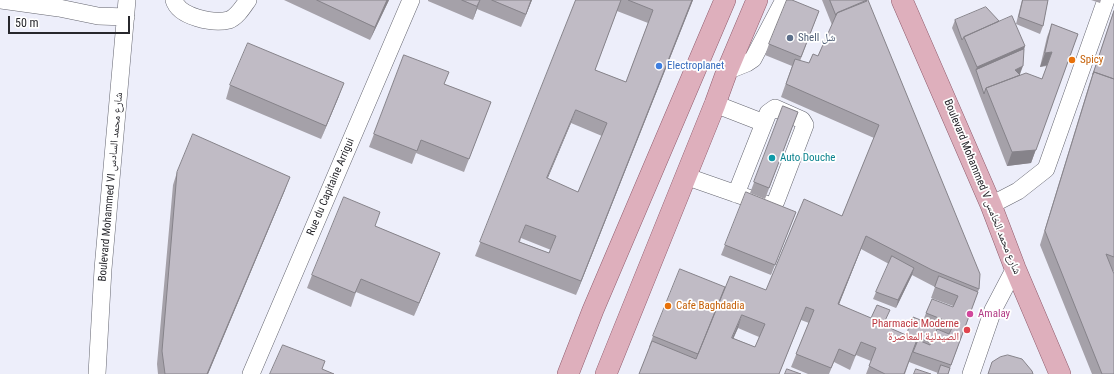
<!DOCTYPE html>
<html>
<head>
<meta charset="utf-8">
<style>
  body { margin:0 }
  #map { position:relative; width:1114px; height:374px; overflow:hidden; background:#edeefa; font-family:"Roboto Condensed",sans-serif }
  canvas { display:block }
  .scale { position:absolute; left:8px; top:16px; width:122px; height:18px; box-sizing:border-box; border:2px solid #27272c; border-top:0; padding-left:5px; font-size:12px; line-height:14px; white-space:nowrap; color:#27272c; -webkit-text-stroke:3px #fff; paint-order:stroke }
</style>
</head>
<body>
<div id="map">
<canvas width="1114" height="374"></canvas>
<div class="scale">50 m</div>
</div>
<script>
const g = document.querySelector('canvas').getContext('2d');
g.lineJoin = 'round';
function strokePath(path, color, width, dash) { g.strokeStyle = color; g.lineWidth = width; g.lineCap = dash ? 'butt' : 'round'; g.setLineDash(dash || []); g.stroke(path); }
function paint(path, color) { g.fillStyle = color; g.fill(path, 'evenodd'); }
function label(font, color, halo, rows, align = 'center') {
  g.font = font + ' "Roboto Condensed","Noto Naskh Arabic",sans-serif'; g.lineWidth = 3.5; g.setLineDash([]); g.textBaseline = 'middle'; g.strokeStyle = halo; g.fillStyle = color; for (const [text, x, y, turn = 0] of rows) {
    g.save(); g.translate(x, y); g.rotate((+turn || 0) * Math.PI / 180); g.textAlign = isNaN(turn) ? turn : align; if (halo) g.strokeText(text, 0, 0); g.fillText(text, 0, 0); g.restore();
  }
}
const minor = new Path2D(`
  M0 0 59 8 98 16 126 17
  M174 0C179 17 213 24 229 20 237 17 243 7 248 0
  M727 71 747 63 753 59 784 0
  M715 104 764 123
  M685 176 771 206 776 201 805 125 802 120 775 108 768 113 736 194
  M991 205 1018 191 1046 169 1106 0
  M97 374 103 269 127 0
  M251 374 411 0
  M971 374 993 310 1015 268`);
const major = new Path2D(`
  M902 0 991 205 1015 268 1060 374
  M568 374 593 310 725 0
  M606 374 715 104 727 71 757 0`);
strokePath(minor, '#656670', 18);
strokePath(major, '#905c6d', 22);
strokePath(minor, '#fff', 17);
strokePath(major, '#deafbc', 21);
paint(new Path2D(`
  M284 0H389L370 40Z
  M428 0H532L521 27 477 9 473 20 428 1Z
  M576 0H693L576 295 475 256ZM617 11 648 23 626 82 595 70ZM571 123 602 136 578 192 547 179ZM521 238 551 250 549 253 520 242Z
  M822 0H866L979 289 948 374 938 373 909 362 905 374H866L871 361 856 355 850 370 834 362 829 374H808L791 367 809 323 801 320 779 374H639L650 347H649L653 336 725 287 766 290 842 216 874 138 781 97 792 66 765 55 769 44 819 11 800 61 809 63 818 56 832 25ZM861 249 889 264 876 292 873 299 896 308 912 275 935 287 931 298 953 306V307L926 313 923 321 906 335 884 326 839 304ZM738 328 759 337 755 347 733 338Z
  M1022 0H1048L1043 26 1040 34 1016 24Z
  M1091 0H1101L1100 3Z
  M1114 10V272L1113 271 1114 374H1092L1040 245 1089 85Z
  M955 20 999 21 1025 46 1024 49 1020 74V75L1042 79 1047 66 1040 67 1047 37 1052 24 1078 34 1031 163 1007 166 973 78 960 47 952 28Z
  M404 55 444 84 491 102 464 172 416 153 412 164 369 147Z
  M230 85 339 96 321 139 226 99Z
  M783 106 798 112 765 199 750 193Z
  M177 172 285 190 208 374H158L157 364 173 185Z
  M796 212 771 275 721 255 725 245Z
  M375 226 440 253 414 316 356 292 351 307 307 288 312 275Z`), '#a5a1a9');
paint(new Path2D(`
  M387 0H389L370 40 375 27Z
  M480 0 477 9 473 20 477 6Z
  M531 0H532L521 27 526 14Z
  M692 0H693L576 295 581 281Z
  M1025 46 1021 57 976 70 973 78 977 67Z
  M1073 47 1031 163 1007 166 1012 152Z
  M1052 52 1047 65 1040 67 1045 53Z
  M1023 66 1020 74 1012 78 1015 70Z
  M344 83 339 96 321 139 326 126Z
  M576 110 571 123 542 192 547 178Z
  M290 177 285 190 208 374H207Z
  M866 236 861 249 834 317 838 304Z
  M440 253 435 266 414 316 419 303Z
  M914 268 912 275 896 308 898 300Z
  M742 315 738 328 728 351 732 338Z`), '#86838a');
const building = new Path2D(`
  M317 0H387L375 27Z
  M462 0H480L477 6Z
  M492 0H531L526 14Z
  M576 0H621L595 70 626 82 653 10 628 0H692L581 281 480 242ZM576 110 607 123 578 192 547 178ZM526 225 556 236 549 253 519 242Z
  M787 0H792L819 11 801 57 769 44Z
  M830 0H866L867 1 837 13 836 15Z
  M868 0 980 274 979 289 932 270 866 236 838 304 871 318 877 305 890 310 883 325 906 335 913 317 938 327 931 343 918 337 904 374H885L869 366 876 348 861 342 855 356 839 349 831 368 796 354 814 310 806 307 779 374H639L652 341 696 359 730 276 766 290 804 199 842 216 879 125 786 84 795 59 809 63 813 54 818 56 837 13ZM742 315 765 324 755 347 732 338Z
  M1023 0H1048L1043 26 1019 17Z
  M986 7 999 21 964 37 962 40 955 20Z
  M1114 11V79L1094 72 1093 74Z
  M1012 16 1025 46 977 67 964 37Z
  M1052 24 1078 34 1036 150 1012 152 986 88 1026 73 1042 79 1052 52 1045 53Z
  M248 43 344 83 326 126 230 85Z
  M1024 49 1023 66 1015 70 1020 75 986 88 984 94 976 70Z
  M404 55 449 72 444 84 491 102 469 159 421 140 417 151 374 134Z
  M1094 72 1114 79V257L1106 254 1114 274V374H1102L1045 231Z
  M783 106 798 112 769 188 754 182Z
  M193 134 290 177 207 374H165L162 351 177 172Z
  M746 192 796 212 775 265 725 245Z
  M344 197 380 212 375 226 440 253 419 303 361 279 355 293 312 275Z
  M892 256 914 268 898 300 876 292Z
  M680 269 725 287 698 354 653 336Z
  M939 276 978 292 951 365 913 352 918 340 930 345 937 329 949 334 954 324 926 313 932 299 953 307 958 296 935 287Z
  M283 345 325 361 322 369 334 374H270Z
  M1008 355 1022 359 1032 371 1033 374H988L992 362 1000 357Z
  M941 365 950 368 948 374H938Z
  M787 369 801 374H785Z
  M916 369 931 374H914Z`);
paint(building, '#c0bbc5');
strokePath(building, '#86838a', 1);
for (const [x, y, r, color] of [
  [790,38,4,"#5c6f8a"],
  [1072,60,4,"#e8710a"],
  [659,66,4,"#3f7fe0"],
  [772,158,4,"#0f9aa8"],
  [668,306,4,"#e8710a"],
  [970,314,4,"#d1479c"],
  [967,330,4,"#e0444e"]
]) { const dot = new Path2D(); dot.arc(x, y, r, 0, 2 * Math.PI); g.fillStyle = color; g.fill(dot); strokePath(dot, '#fff', 1.5); }
label('11px', '#4e5e75', '#fff', [
  ["Shell شل",798,38]
], 'left');
label('11px', '#c56008', '#fff', [
  ["Spicy",1080,60],
  ["Cafe Baghdadia",676,306]
], 'left');
label('11px', '#366cbe', '#fff', [
  ["Electroplanet",667,66]
], 'left');
label('11px', '#0d838f', '#fff', [
  ["Auto Douche",780,158]
], 'left');
label('11px', '#27272c', '#fff', [
  ["Boulevard Mohammed VI شارع محمد السادس",111,187,-85],
  ["Rue du Capitaine Arrigui",331,187,-67],
  ["Boulevard Mohammed V شارع محمد الخامس",982,187,68]
]);
label('11px', '#b23c85', '#fff', [
  ["Amalay",978,314]
], 'left');
label('11px', '#be3a42', '#fff', [
  ["Pharmacie Moderne",959,324],
  ["الصيدلية المعاصرة",959,337]
], 'right');
</script>
</body>
</html>
